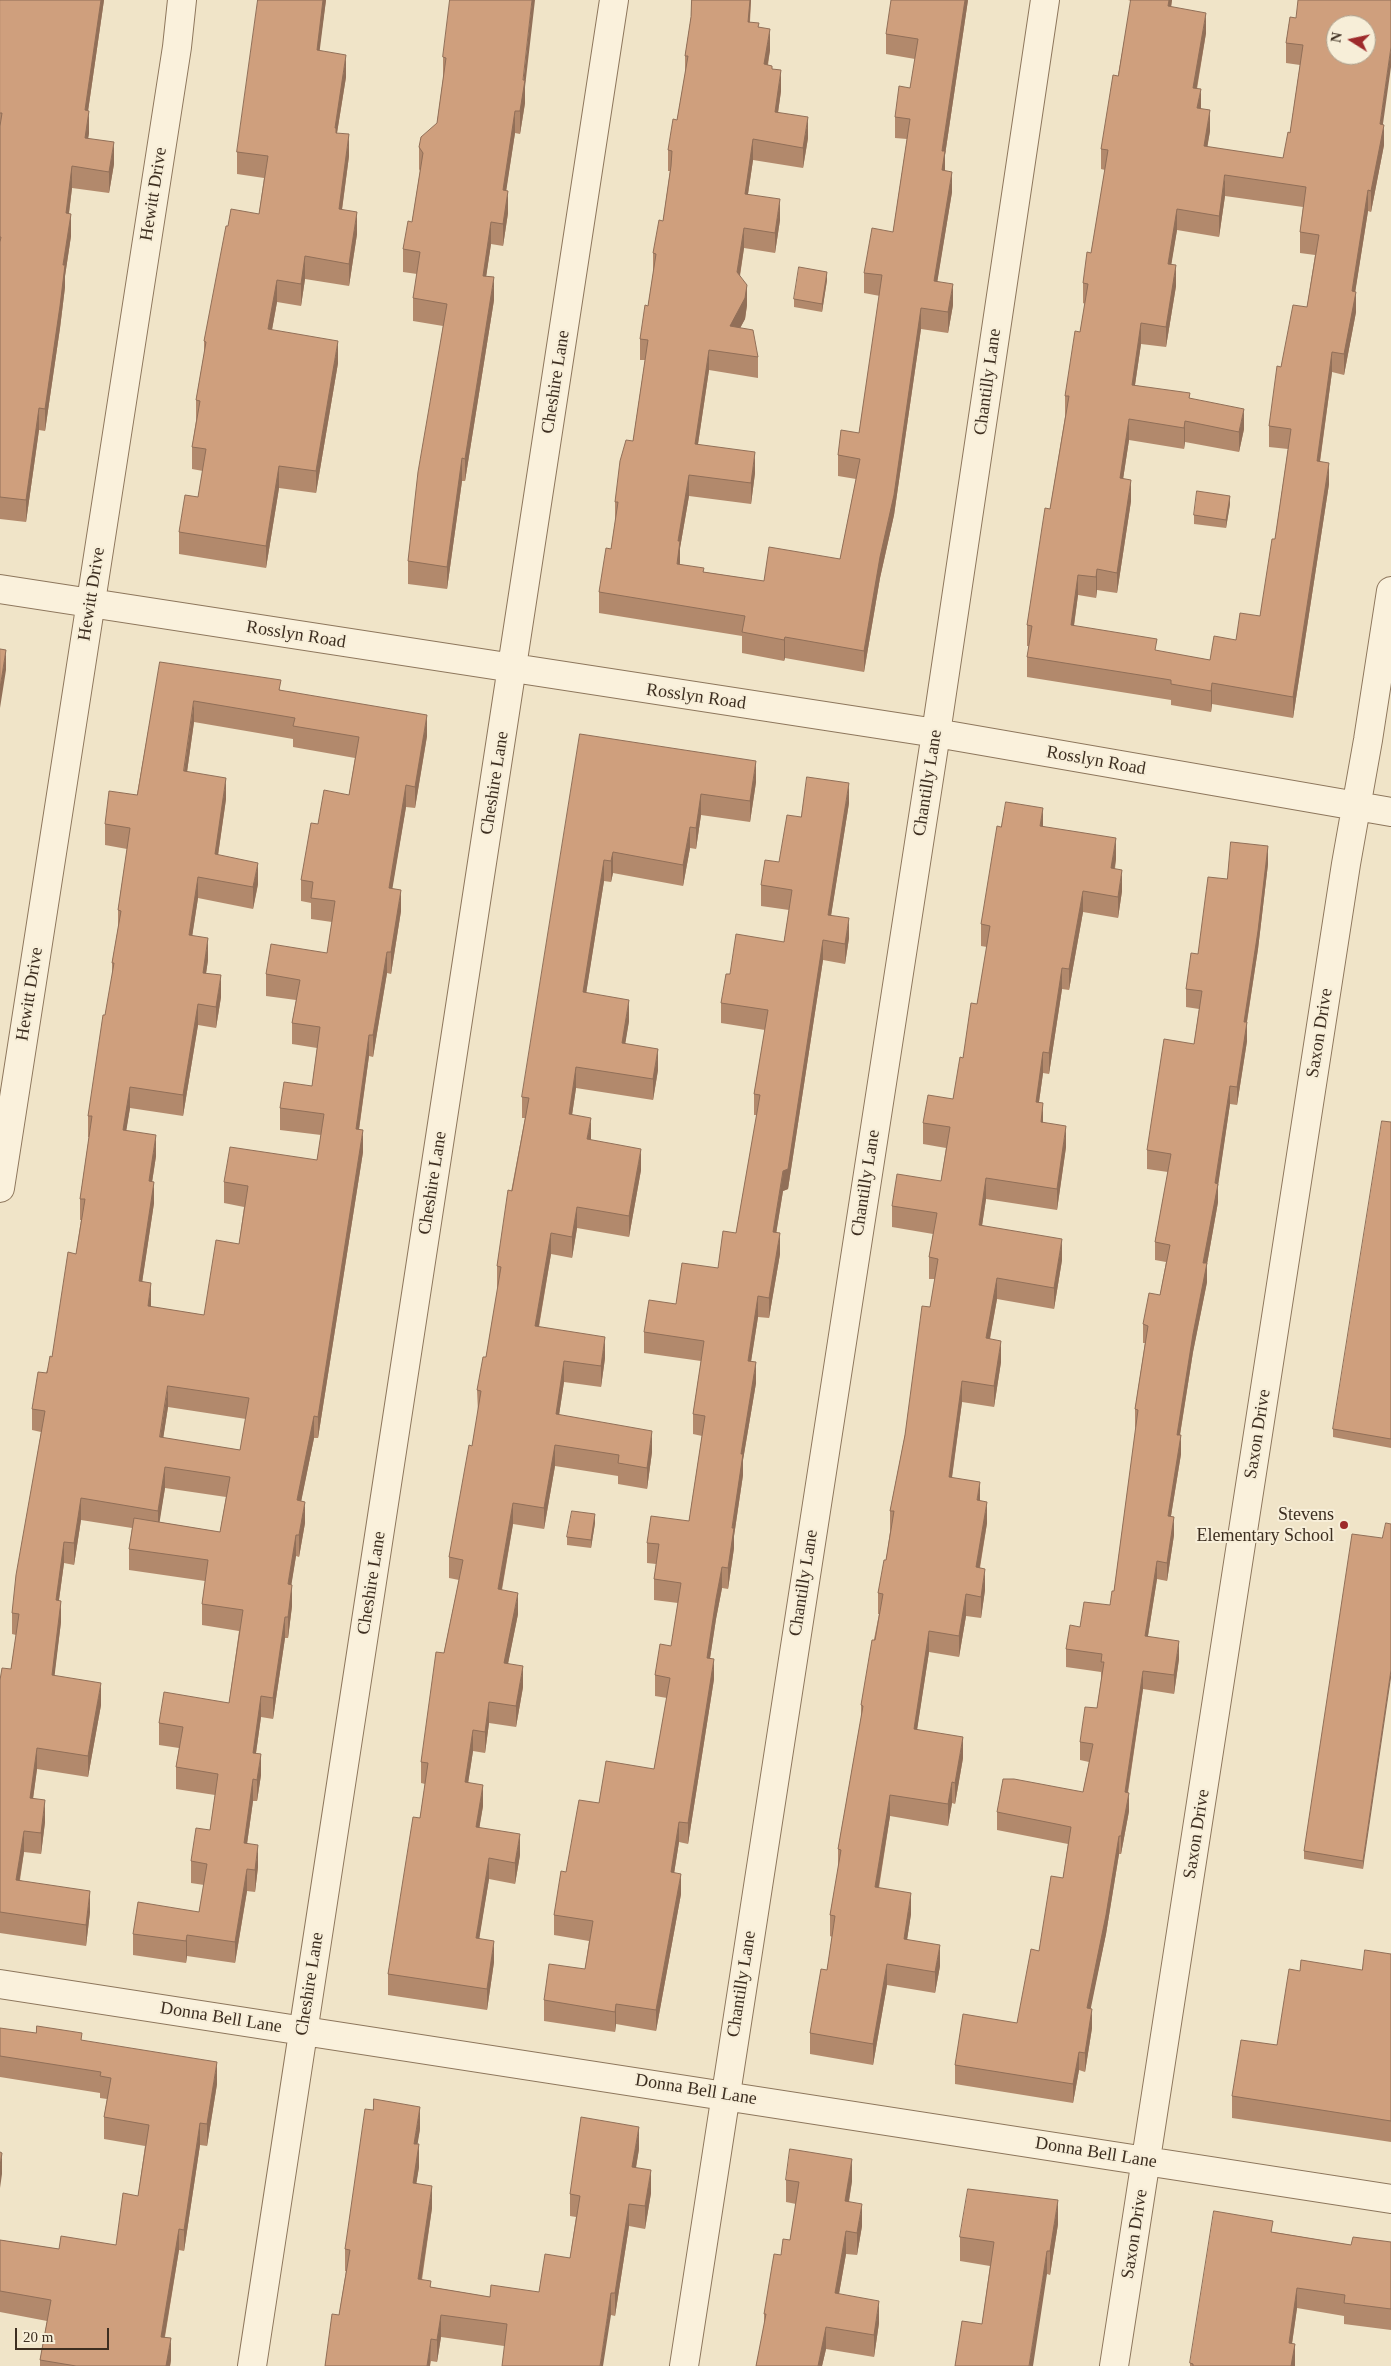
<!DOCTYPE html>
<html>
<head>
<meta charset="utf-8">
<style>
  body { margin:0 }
  #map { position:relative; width:1391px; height:2366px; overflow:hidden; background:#f0e4c8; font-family:"Times New Roman",serif }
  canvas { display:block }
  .north { position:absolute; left:1326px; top:15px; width:50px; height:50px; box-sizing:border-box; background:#f7eed8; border:1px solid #ada18e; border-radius:50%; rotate:280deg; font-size:14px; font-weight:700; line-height:20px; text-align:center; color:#3d2e20 }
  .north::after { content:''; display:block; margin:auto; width:18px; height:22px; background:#9e2a2b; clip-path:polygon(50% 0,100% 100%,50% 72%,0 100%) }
  .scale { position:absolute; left:15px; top:2328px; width:94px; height:22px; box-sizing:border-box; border:2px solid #3d2e20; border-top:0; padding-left:6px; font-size:15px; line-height:18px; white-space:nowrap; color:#3d2e20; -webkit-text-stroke:4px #f7eed8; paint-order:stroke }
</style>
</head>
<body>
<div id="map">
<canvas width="1391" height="2366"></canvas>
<div class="north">N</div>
<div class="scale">20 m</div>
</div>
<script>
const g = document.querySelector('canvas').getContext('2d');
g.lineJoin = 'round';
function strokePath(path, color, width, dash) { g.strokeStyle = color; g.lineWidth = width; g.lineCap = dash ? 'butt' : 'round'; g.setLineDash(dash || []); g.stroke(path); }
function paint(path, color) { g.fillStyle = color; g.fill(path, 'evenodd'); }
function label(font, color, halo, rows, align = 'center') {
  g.font = font + ' "Times New Roman",serif'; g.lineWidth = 4; g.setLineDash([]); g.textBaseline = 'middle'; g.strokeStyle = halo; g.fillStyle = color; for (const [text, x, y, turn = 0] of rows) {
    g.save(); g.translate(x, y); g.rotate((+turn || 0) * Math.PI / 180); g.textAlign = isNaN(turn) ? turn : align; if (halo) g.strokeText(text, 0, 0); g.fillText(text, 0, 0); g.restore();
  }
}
const minor = new Path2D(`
  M0 589 936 733 1391 812
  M0 1188 177 47 182 0
  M0 1984 1391 2199
  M252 2366 614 0
  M684 2366 936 733 1045 0
  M1114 2366 1346 864 1368 740 1391 591`);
strokePath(minor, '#8d765c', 30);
strokePath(minor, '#faf1dc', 28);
paint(new Path2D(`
  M0 0H104L88 111 89 133 88 138 114 164 109 193 72 188 69 214 71 236 65 276V287L60 328 45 431 39 430 26 522 0 519Z
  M258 0H326L319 50 346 77 337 133 349 156 342 210 357 234 349 286 305 279 301 306 277 302 272 330 338 363 316 493 279 488 266 568 179 554V532L198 497 203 471 192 469V447L196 421V400L204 354V341L228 226 259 214 264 178 237 174V152Z
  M450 0 525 87V103L520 134 515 133 506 190 508 213 503 246 491 244 486 276 494 300 465 481H462L447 589 408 584V561L443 326 413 321V298L417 274 403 272V249L412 222 420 171 419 169V147L437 123 443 79V57Z
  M692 0H751L750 22 759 27 770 50 768 65 772 69 781 91 778 113 808 138 803 168 753 160 748 194 780 220 775 253 744 248 740 276 747 305 745 319 740 328 758 357V378L709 370 698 444 755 473 751 504 689 496 680 548V564L704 572 764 581 840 559 856 479 838 476V455L859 433 880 296 864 293V273L893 232 907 139 895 138V117L910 88 915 59 886 54V34L968 0 945 155V170L952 192 937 282 953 305 948 333 921 329 894 515 880 578 864 672 785 658 784 661 742 653V636L599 613V592L611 549 615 522V502L633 441 645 360H640V339L648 306 653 274V253L663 221 670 171H668V150L677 120 685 74V56L691 17Z
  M1128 0H1172L1171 7 1206 33 1197 89 1201 109 1210 131 1207 147 1283 158 1290 133 1300 65 1286 63V43L1290 17 1383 125 1384 145 1371 212 1368 211 1355 292 1356 312 1344 375 1332 372 1320 462 1329 484 1293 718 1212 704 1211 712 1171 705V700L1027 677V657L1029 646H1027V625L1050 509 1065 417V396L1080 332 1085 304 1083 303V283L1091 253 1105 170 1101 169V149L1118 76 1131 1ZM1225 196 1303 207 1300 232V253L1315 255 1307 307 1281 367 1269 426V447L1288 449 1275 539 1260 616 1236 640 1210 660 1157 651 1074 626 1078 595 1096 598 1097 590 1117 593 1131 501 1123 479 1129 440 1184 449 1185 442 1239 452 1244 429 1190 398 1135 385 1141 344 1166 347 1176 286 1171 264 1177 230 1219 237Z
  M827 280 822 312 794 307V299Z
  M1230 504 1226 528 1194 524V515Z
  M160 662 281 690 427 736 415 808 406 807 392 888 401 911 391 974 387 973 373 1057 369 1056 359 1130 363 1152 318 1438H314L301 1501 305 1523 299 1557 296 1556 291 1585 292 1606 288 1638H285L273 1719 261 1717 256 1753 261 1775 257 1801H253L247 1844 258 1867 255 1892 247 1891 235 1963 187 1956 186 1963 133 1955V1934L199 1912 204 1885 191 1883V1861L210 1830 215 1795 176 1789V1767L179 1748 159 1745V1723L229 1703 239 1631 202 1625V1604L205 1581 129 1570V1549L132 1528 81 1520 74 1565 64 1563 59 1600 61 1622 54 1676 101 1705 88 1777 37 1769 33 1799 45 1822 41 1854 24 1852 20 1880 90 1912 86 1946 0 1933V1680L11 1669 16 1635 12 1634V1613L41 1432 32 1430V1409L52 1357 76 1254 81 1220H80V1199L89 1137H88V1116L112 978V963L118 928V910L127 849 105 845V824L137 795ZM194 722 293 739V747L355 758 349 795 318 824 301 880V901L311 903V919L332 922 327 953 266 974V996L296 1000 292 1023V1044L317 1048 312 1086 280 1108V1130L321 1135 317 1160 224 1182V1203L244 1207 239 1244 204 1315 151 1307V1305L142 1282 154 1203 152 1182 156 1156 126 1130 130 1108 183 1116 198 1025 216 1028 221 997 206 973 208 960 192 936 198 898 253 909 258 884 218 855 226 799 187 772ZM168 1407 246 1419 240 1450 163 1438ZM165 1488 226 1497 220 1532 159 1522Z
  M580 734 756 782 750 822 701 815 696 849 690 848 683 886 613 873 611 882 604 881 586 993 629 1021 625 1043 658 1070 653 1100 576 1088 572 1115 591 1140 641 1170 629 1237 577 1228 572 1258 551 1254 539 1327 605 1358 601 1387 564 1382 559 1415 652 1452 647 1489 618 1484V1476L555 1466 544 1529 513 1524 502 1590 518 1614 508 1663 523 1687 516 1727 489 1723 485 1753 473 1751 468 1783 483 1806 479 1828 520 1855 515 1884 489 1879 479 1938 494 1962 487 2010 388 1995V1974L420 1818 425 1784 421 1783V1762L459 1580 449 1578V1557L472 1446 478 1412 477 1390 486 1357 498 1287H497V1266L525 1118H522V1097Z
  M849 803 831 915 849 938 845 964 823 960 788 1189 783 1191 776 1233 780 1254 769 1318 758 1317 751 1361 756 1383 743 1460V1475L734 1536V1548L728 1589 722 1588 716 1619 710 1658 714 1679 688 1844 679 1842 674 1873 681 1894 656 2031 616 2024 615 2032 544 2021V2000L585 1969 589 1941 554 1935V1915L566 1872 599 1803 654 1769 667 1698 655 1696V1675L671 1646 678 1603 654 1600V1579L656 1564 647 1563V1543L689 1521 702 1436 693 1434V1414L701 1361 644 1353V1332L718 1268 736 1233 757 1115H754V1094L765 1030 721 1023V1003L730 974 784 942 789 910 761 906V885L779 862 801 817Z
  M1043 826 1116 859 1115 869 1122 891 1118 918 1083 912 1069 990 1062 989 1049 1074 1043 1073 1039 1102 1043 1122 1066 1147 1057 1210 986 1199 982 1225 1062 1260 1054 1309 997 1299 990 1339 1001 1362 994 1407 962 1402 952 1478 980 1501 987 1523 980 1568 985 1590 981 1618 966 1616 959 1657 929 1652 917 1729 963 1758 955 1804 952 1803 948 1826 890 1816 879 1888 911 1914 907 1939 940 1966 935 1993 887 1985 873 2065 810 2054V2033L827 1970 832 1937 830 1936V1915L838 1869V1849L861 1718V1705L879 1614H878V1593L886 1560 890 1532V1511L930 1307 935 1279H929V1257L933 1234 892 1227V1206L941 1181 946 1148 923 1144V1123L953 1099 963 1058 977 1004 987 947 981 946V924L1001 827Z
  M1268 864 1258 949 1247 1022V1041L1237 1105 1230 1104 1218 1184V1202L1207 1264V1282L1193 1352 1180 1435 1181 1454 1171 1516 1174 1535 1167 1581 1157 1579 1148 1636 1179 1659 1174 1694 1143 1689 1128 1793 1129 1811 1121 1854H1119L1106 1934 1090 2009 1092 2028 1085 2072 1079 2070 1073 2103 955 2084V2065L1017 2023 1063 1878 1068 1844 997 1830V1812L1083 1792 1089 1762 1080 1760V1742L1097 1708 1101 1680V1672L1066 1667V1649L1080 1627 1110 1605 1114 1591 1136 1428 1135 1427V1409L1145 1343H1143V1324L1160 1295 1166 1262 1155 1260V1242L1168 1172 1147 1169V1150L1194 1044 1199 1009 1186 1007V989L1198 954 1227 879Z
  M1391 1122V1448L1333 1437V1429Z
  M595 1523 591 1548 567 1545V1537Z
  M1382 1538 1363 1869 1304 1859V1851Z
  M1391 1954V2142L1232 2118V2096L1277 2045 1300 1971 1362 1970Z
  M0 2028 82 2041 217 2084 207 2146 200 2145 184 2251 179 2250 165 2337 171 2360 170 2366H40V2360L47 2321 0 2312V2240L59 2249 116 2245 138 2196 145 2146 104 2139V2117L107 2099 100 2098V2093L0 2077Z
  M420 2129 417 2144 419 2167 416 2183 432 2208 422 2280 431 2287 490 2297 539 2292 570 2258 576 2217 570 2216V2194L639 2149 636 2168 651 2193 645 2229 629 2226 615 2316 611 2315 504 2346 441 2337 437 2362 431 2361 430 2366H325L339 2315 346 2271H345V2249Z
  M786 2180 852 2181 849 2202 862 2226 857 2255 846 2254 839 2294 879 2323 874 2357 826 2349 822 2366H756L764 2327V2314L781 2255 790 2240 796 2204 786 2202Z
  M1058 2224 1050 2275 1047 2274 982 2324 990 2266 960 2261V2237Z
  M1273 2232 1351 2245 1391 2242V2330L1344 2324V2316L1297 2308 1292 2344H1295V2366H1190V2363Z`), '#b2896c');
paint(new Path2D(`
  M101 0H104L85 132V110Z
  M323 0H326L317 72V50Z
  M532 0H535L525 87V103L520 134V111Z
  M750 0H751L748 43V22Z
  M965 0H968L945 155V172L942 190V151Z
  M1169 0H1172L1168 27V6Z
  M1206 13V33L1193 109V88Z
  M770 29V50L764 85V64Z
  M1391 47V67L1380 145V124Z
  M346 55V77L336 139 335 128Z
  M781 70V91L775 133V112Z
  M1201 89V110L1197 108Z
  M1210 110V131L1204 167V146Z
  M89 111V133L85 159V138Z
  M515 111V133L503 212V190Z
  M808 117V138L803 168V148Z
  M1384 125V145L1371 212V191Z
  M349 134V156L339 231V209Z
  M753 139V160L745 214V194Z
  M114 142V164L109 193V172Z
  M72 166V188L66 235V213Z
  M952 172V192L934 302V281Z
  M1225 175V196L1219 237V216Z
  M1368 190V211L1353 306 1356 292V312L1344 375V354L1352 291Z
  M508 191V213L503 246V224Z
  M780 199V220L775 253V233Z
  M1177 209V230L1168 285V264Z
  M357 212V234L349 286V264Z
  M71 214V236L65 276V287L60 328 45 431V409L63 265Z
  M491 222V244L483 298V276Z
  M744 228V248L737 293V272Z
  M305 256V279L301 306V284Z
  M1176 265V286L1166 347V327Z
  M827 272V280L822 312V304Z
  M494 277V300L465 481V459Z
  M277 280V302L268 351V329Z
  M953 284V305L948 333V312Z
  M747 285V305L745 319 730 347V326Z
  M921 308V329L894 515 880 578 864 672V651Z
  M1141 323V344L1132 405V385Z
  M338 341V363L316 493V471Z
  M709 350V370L695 464V444Z
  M1332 352V372L1317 482V461Z
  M39 408V430L26 522V500Z
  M1244 409V429L1239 452V432Z
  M1129 419V440L1120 499V478Z
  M1185 421V442L1184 449V428Z
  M755 452V473L751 504V483Z
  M462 458V481L447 589V567Z
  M1329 463V484L1293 718V697Z
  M279 466V488L266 568V546Z
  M689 475V496L680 548V562L677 584 678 541Z
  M1131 480V501L1117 593V573Z
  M1230 496V504L1226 528V520Z
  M1097 569V590L1096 598V577Z
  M1078 575V595L1071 646V625Z
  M785 637V658L784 661V640Z
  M6 650V670L0 708V688Z
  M1212 683V704L1211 712V691Z
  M194 701V722L184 793V771Z
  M427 715V736L415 808V787Z
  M756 761V782L750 822V801Z
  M226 778V799L215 876V854Z
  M849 783V803L828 935V915Z
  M406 785V807L389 909V888Z
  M701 794V815L696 849V828Z
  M1043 808V829L1040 826Z
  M690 827V848L683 886V865Z
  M1116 838V859L1111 889V868Z
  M1268 846V864L1258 949 1244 1040V1022Z
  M613 852V873L611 882V861Z
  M604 860V881L583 1013V992Z
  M258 863V884L253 909V887Z
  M1122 870V891L1118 918V897Z
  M198 877V898L189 957V935Z
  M401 890V911L391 974V952Z
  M1083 891V912L1069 990V969Z
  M849 918V938L845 964V944Z
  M208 938V960L203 994V973Z
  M823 940V960L788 1189 783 1191 773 1253V1232Z
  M387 952V973L373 1057V1035Z
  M1062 968V989L1049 1074V1053Z
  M221 975V997L216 1028V1007Z
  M629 1000V1021L622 1064V1043Z
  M198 1004V1025L183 1116V1095Z
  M1247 1022V1041L1237 1105V1087Z
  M369 1035V1056L356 1150V1129Z
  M658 1049V1070L653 1100V1079Z
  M1043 1052V1073L1036 1123V1102Z
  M576 1067V1088L569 1135V1114Z
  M1230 1086V1104L1217 1193 1218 1184V1202L1207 1264V1282L1193 1352 1177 1453V1435Z
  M130 1087V1108L123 1151V1130Z
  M1043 1103V1124L1041 1122Z
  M591 1118V1139L587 1160V1139Z
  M1066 1126V1147L1057 1210V1189Z
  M363 1130V1152L318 1438V1417Z
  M156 1135V1156L149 1202V1181Z
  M641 1149V1170L629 1237V1216Z
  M986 1178V1199L979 1246V1225Z
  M154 1182V1203L139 1303V1281Z
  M577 1207V1228L572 1258V1237Z
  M551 1233V1254L535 1348V1326Z
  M780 1233V1254L769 1318V1298Z
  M1062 1239V1260L1054 1309V1288Z
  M997 1278V1299L986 1359V1338Z
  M151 1283V1305L148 1328V1306Z
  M758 1296V1317L748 1381V1361Z
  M605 1337V1358L601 1387V1366Z
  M1001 1341V1362L994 1407V1386Z
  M564 1361V1382L556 1435V1414Z
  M756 1362V1383L743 1460V1475L734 1536V1548L728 1589V1568L741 1454Z
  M962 1381V1402L949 1498V1477Z
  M168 1386V1407L160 1459V1437Z
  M314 1416V1438L297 1522V1500Z
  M652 1431V1452L647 1489V1468Z
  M1181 1435V1454L1168 1534V1516Z
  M555 1445V1466L544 1529V1508Z
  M165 1467V1488L158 1532V1511Z
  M980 1482V1503L977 1500Z
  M81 1498V1520L74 1565V1543Z
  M305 1502V1523L299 1557V1535Z
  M987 1502V1523L976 1589V1567Z
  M513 1503V1524L498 1610V1589Z
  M595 1514V1523L591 1548V1540Z
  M1174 1517V1535L1167 1581V1563Z
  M296 1535V1556L288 1606V1584Z
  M64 1542V1563L56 1621V1600Z
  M1157 1561V1579L1145 1654V1636Z
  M722 1567V1588L716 1619 707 1678V1658L716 1599Z
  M985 1569V1590L981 1618V1597Z
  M292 1585V1606L288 1638V1617Z
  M518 1593V1614L504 1684V1663Z
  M966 1594V1616L959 1657V1636Z
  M61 1601V1622L52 1697V1675Z
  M285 1617V1638L273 1719V1698Z
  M929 1631V1652L914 1750V1729Z
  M1179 1641V1659L1174 1694V1675Z
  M714 1659V1679L688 1844V1823Z
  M523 1666V1687L516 1727V1706Z
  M1391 1670V1678L1363 1869V1861Z
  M1143 1671V1689L1125 1810V1792Z
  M101 1683V1705L88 1777V1756Z
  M261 1696V1717L253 1774V1753Z
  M489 1702V1723L485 1753V1732Z
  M473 1730V1751L465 1803V1782Z
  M963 1737V1758L955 1804V1783Z
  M37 1748V1769L30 1820V1798Z
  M261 1754V1775L257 1801V1780Z
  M253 1779V1801L244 1865V1843Z
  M952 1782V1803L948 1826V1804Z
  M483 1785V1806L476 1848V1827Z
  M1129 1793V1811L1121 1854V1836Z
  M890 1795V1816L875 1909V1887Z
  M45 1800V1822L41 1854V1833Z
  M679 1822V1842L671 1893V1872Z
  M24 1831V1852L16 1901V1880Z
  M520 1834V1855L515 1884V1863Z
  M1119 1836V1854L1106 1934 1087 2027V2008Z
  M258 1845V1867L255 1892V1870Z
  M489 1858V1879L476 1959V1938Z
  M247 1869V1891L235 1963V1942Z
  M681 1874V1894L656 2031V2010Z
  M90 1891V1912L86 1946V1925Z
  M911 1893V1914L904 1960V1939Z
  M187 1935V1956L186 1963V1941Z
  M494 1941V1962L487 2010V1989Z
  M940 1945V1966L935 1993V1972Z
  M887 1964V1985L873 2065V2044Z
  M616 2004V2024L615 2032V2012Z
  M1092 2009V2028L1085 2072V2053Z
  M1079 2052V2070L1073 2103V2084Z
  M217 2062V2084L207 2146V2124Z
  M420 2107V2129L414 2166V2144Z
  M200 2123V2145L184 2251V2230Z
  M639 2127V2149L632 2190V2167Z
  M419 2144V2167L413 2205V2183Z
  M2 2153V2174L0 2188V2166Z
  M852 2159V2181L845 2224V2201Z
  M651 2170V2193L645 2229V2206Z
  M432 2186V2208L418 2302V2279Z
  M1058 2200V2224L1050 2275V2251Z
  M629 2204V2226L615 2316V2293Z
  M862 2204V2226L857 2255V2233Z
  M179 2229V2250L161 2358V2337Z
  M846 2231V2254L835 2316V2293Z
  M1047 2251V2274L1033 2366H1029Z
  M1297 2288V2308L1289 2364V2343Z
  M611 2293V2315L603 2366H600Z
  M879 2301V2323L874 2357V2335Z
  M441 2315V2337L437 2362V2340Z
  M826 2327V2349L822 2366H818Z
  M171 2338V2360L170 2366H166Z
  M431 2339 430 2366H427Z
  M1295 2344V2366H1291Z`), '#916f58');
const building = new Path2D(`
  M0 0H101L85 110 89 111 85 138 114 142 109 172 72 166 66 213 71 214 63 265H65L60 306 45 409 39 408 26 500 0 497V242L1 237H0V126L2 113H0Z
  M258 0H323L317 50 346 55 335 128H336V133L349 134 339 209 357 212 349 264 305 256 301 284 277 280 268 329 338 341 316 471 279 466 266 546 179 532 185 495 198 497 206 449 192 447 200 401 196 400 206 342 204 341 226 226H228L231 209 259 214 268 156 237 152Z
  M450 0H532L523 80H525L520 111H515L503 190 508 191 503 224 491 222 483 276 494 277 465 459 462 458 447 567 408 561 418 472 447 304 413 298 420 252 403 249 408 221 412 222 423 153 419 147 421 137 437 123 446 58 443 57Z
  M692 0H750L748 22 759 23 758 27 770 29 764 64 772 66V69L781 70 775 112 808 117 803 148 753 139 745 194 780 199 775 233 744 228 737 272 747 285 745 298 730 326 753 330 758 357 709 350 695 444 755 452 751 483 689 475 678 541H680L677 564 704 568 703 572 764 581 769 547 840 559 860 459 838 455 841 430 859 433 882 275 864 273 872 228 893 232 910 119 895 117 899 86 910 88 918 39 886 34 891 0H965L942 151H945L942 170 952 172 934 281 953 284 948 312 921 308 894 495 880 557 864 651 785 637 784 640 742 632 745 616 599 592 606 548 611 549 618 502H615L620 461 626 440 633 441 648 340 640 339 645 305 648 306 656 254 653 253 659 220 663 221 671 166 672 151 668 150 673 119 677 120 688 56H685L691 17Z
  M1131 0H1169L1168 6 1206 13 1193 88 1201 89 1197 108 1210 110 1204 146 1283 158 1288 132 1290 133 1303 45 1286 43 1290 17 1296 18 1298 0H1391V47L1380 124 1384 125 1371 191 1368 190 1352 291 1356 292 1344 354 1332 352 1317 461 1329 463 1293 697 1212 683 1211 691 1171 684V680L1027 657 1032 626 1027 625 1045 508 1050 509 1069 396H1065L1075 331 1080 332 1088 284 1083 283 1087 252 1091 253 1108 150 1101 149 1113 75 1118 76ZM1336 25H1366V55H1336ZM1225 175 1306 187 1300 232 1319 235 1307 307 1293 305 1281 367 1277 366 1269 426 1291 429 1275 539H1272L1260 616 1240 613 1236 640 1214 636 1210 660 1155 650 1157 639 1071 625 1078 575 1096 577 1097 569 1117 573 1131 480 1120 478 1129 419 1184 428 1185 421 1239 432 1244 409 1189 398 1190 393 1132 385 1141 323 1166 327 1176 265 1168 264 1177 209 1219 216Z
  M799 267 827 272 822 304 794 299Z
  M1197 491 1230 496 1226 520 1194 515Z
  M0 649 6 650 0 688Z
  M160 662 281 680 279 690 427 715 415 787 406 785 389 888 401 890 391 952H387L373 1035H369L356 1129 363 1130 318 1417 314 1416 297 1500 305 1502 299 1535H296L288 1584 292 1585 288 1617H285L273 1698 261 1696 253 1753 261 1754 257 1780 253 1779 244 1843 258 1845 255 1870 247 1869 235 1942 187 1935 186 1941 133 1934 138 1902 199 1912 207 1864 191 1861 196 1828 210 1830 218 1774 176 1767 183 1727 159 1723 164 1692 229 1703 243 1610 202 1604 208 1560 129 1549 134 1518 220 1532 230 1477 165 1467 158 1511 81 1498 74 1543 64 1542 56 1600 61 1601 52 1675 101 1683 88 1756 37 1748 30 1798 45 1800 41 1833 24 1831 16 1880 90 1891 86 1925 0 1912V1680L2 1668 11 1669 19 1614 12 1613 16 1575 45 1411 32 1409 38 1372 47 1373 50 1356 52 1357 68 1252 76 1254 85 1199H80L92 1116H88L103 1015H105L114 963H112L121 911 118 910 130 828 105 824 109 791 137 795ZM194 701 295 718 293 726 359 737 349 795 324 790 318 824 311 823 301 880 313 882 311 898 335 901 327 953 271 944 266 974 300 980 292 1023 320 1027 312 1086 284 1082 280 1108 324 1114 317 1160 230 1147 224 1182 248 1186 239 1244 216 1240 204 1315 148 1306 151 1283 139 1281 154 1182 149 1181 156 1135 123 1130 130 1087 183 1095 198 1004 216 1007 221 975 203 973 208 938 189 935 198 877 253 887 258 863 215 854 226 778 184 771ZM168 1386 249 1398 240 1450 160 1437Z
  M580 734 756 761 750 801 701 794 696 828 690 827 683 865 613 852 611 861 604 860 583 992 629 1000 622 1043 658 1049 653 1079 576 1067 569 1114 591 1118 587 1139 641 1149 629 1216 577 1207 572 1237 551 1233 535 1326 605 1337 601 1366 564 1361 556 1414 652 1431 647 1468 618 1463 619 1455 555 1445 544 1508 513 1503 498 1589 518 1593 504 1663 523 1666 516 1706 489 1702 485 1732 473 1730 465 1782 483 1785 476 1827 520 1834 515 1863 489 1858 476 1938 494 1941 487 1989 388 1974 413 1817 420 1818 428 1763 421 1762 436 1652 444 1653 463 1560 449 1557 469 1445 472 1446 481 1391 477 1390 483 1357H486L501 1267 497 1266 508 1190 512 1191 529 1098 522 1097Z
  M807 777 849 783 828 915 849 918 845 944 823 940 788 1169 783 1171 773 1232 780 1233 769 1298 758 1296 748 1361 756 1362 741 1454H743L732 1528H734L728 1568 722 1567 716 1599 707 1658 714 1659 688 1823 679 1822 671 1872 681 1874 656 2010 616 2004 615 2012 544 2000 549 1964 585 1969 593 1921 554 1915 561 1871 566 1872 579 1800 599 1803 606 1761 654 1769 670 1678 655 1675 660 1644 671 1646 681 1583 654 1579 659 1544 647 1543 651 1516 689 1521 705 1416 693 1414 704 1341 644 1332 649 1300 676 1304 682 1263 718 1268 723 1231 736 1233 760 1095 754 1094 768 1010 721 1003 726 974H730L736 934 784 942 792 890 761 885 765 860 779 862 787 815 801 817Z
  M1006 802 1043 808 1040 826 1116 838 1111 868 1122 870 1118 897 1083 891 1069 969 1062 968 1049 1053 1043 1052 1036 1102 1043 1103 1041 1122 1066 1126 1057 1189 986 1178 979 1225 1062 1239 1054 1288 997 1278 986 1338 1001 1341 994 1386 962 1381 949 1477 980 1482 977 1500 987 1502 976 1567 985 1569 981 1597 966 1594 959 1636 929 1631 914 1729 963 1737 955 1783 952 1782 948 1804 890 1795 875 1887 911 1893 904 1939 940 1945 935 1972 887 1964 873 2044 810 2033 821 1969 827 1970 835 1916 830 1915 841 1850 838 1849 863 1706 861 1705 872 1640H875L883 1594 878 1593 884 1560H886L894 1511H890L905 1435 922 1306 930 1307 938 1259 929 1257 937 1213 892 1206 897 1174 941 1181 950 1127 923 1123 928 1095 953 1099 960 1057 963 1058 971 1003 977 1004 990 926 981 924 997 826 1001 827Z
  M1231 842 1268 846 1258 931 1244 1022H1247L1237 1087 1230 1086 1215 1183 1218 1184 1203 1263H1207L1193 1334 1177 1435H1181L1168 1516 1174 1517 1167 1563 1157 1561 1145 1636 1179 1641 1174 1675 1143 1671 1125 1792 1129 1793 1121 1836H1119L1106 1915 1087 2008 1092 2009 1085 2053 1079 2052 1073 2084 955 2065 963 2014 1017 2023 1031 1949 1039 1951 1051 1876 1063 1878 1071 1827 997 1812 1003 1779H1014L1083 1792 1093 1744 1080 1742 1085 1707 1097 1708 1104 1662H1101L1102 1654 1066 1649 1070 1625 1080 1627 1084 1602 1110 1605 1112 1591H1114L1138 1410 1135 1409 1148 1326 1143 1324 1149 1293 1160 1295 1170 1245 1155 1242 1171 1154 1147 1150 1164 1039 1194 1044 1202 991 1186 989 1191 953 1198 954 1208 877 1227 879Z
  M1382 1121 1391 1122V1439L1333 1429Z
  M572 1511 595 1514 591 1540 567 1537Z
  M1386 1523 1391 1524V1670L1363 1861 1304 1851 1352 1534 1382 1538Z
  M1365 1950 1391 1954V2121L1232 2096 1241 2040 1277 2045 1289 1969 1300 1971 1301 1960 1362 1970Z
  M37 2026 82 2033 81 2040 217 2062 207 2124 200 2123 184 2230 179 2229 161 2337 171 2338 166 2366H76L40 2360 51 2300 0 2291V2240L59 2249 61 2236 116 2245 123 2193 138 2196 149 2125 104 2117 111 2078 100 2076 101 2072 0 2056V2028L36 2033Z
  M374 2099 420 2107 414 2144H419L413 2183 432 2186 418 2279 431 2281 430 2287 490 2297 491 2285 539 2292 545 2254 570 2258 580 2196 570 2194 581 2117 639 2127 632 2167 651 2170 645 2206 629 2204 615 2293H611L600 2366H502L507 2324 441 2315 437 2340 431 2339 427 2366H325L332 2314 339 2315 350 2250 345 2249 365 2109 373 2110Z
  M790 2149 852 2159 845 2201 862 2204 857 2233 846 2231 835 2293 879 2301 874 2335 826 2327 818 2366H756L766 2314H764L774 2254 781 2255 783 2239 790 2240 799 2182 786 2180Z
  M0 2152 2 2153 0 2166Z
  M968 2189 1058 2200 1050 2251H1047L1029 2366H955L962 2321 982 2324 994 2242 960 2237Z
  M1214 2211 1273 2221 1271 2232 1351 2245 1353 2237 1391 2242V2309L1344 2303 1345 2295 1297 2288 1289 2343 1295 2344 1291 2366H1193V2364L1190 2363Z`);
paint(building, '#cf9f7d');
strokePath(building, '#916f58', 1);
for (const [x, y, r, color] of [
  [1344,1525,5,"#9e2a2b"]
]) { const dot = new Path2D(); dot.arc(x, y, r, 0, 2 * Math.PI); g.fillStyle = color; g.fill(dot); strokePath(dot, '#f7eed8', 2); }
label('18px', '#3d2e20', '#f7eed8', [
  ["Hewitt Drive",154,194,-81],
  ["Cheshire Lane",556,382,-81],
  ["Chantilly Lane",988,382,-82],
  ["Hewitt Drive",92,594,-81],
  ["Rosslyn Road",296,635,9],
  ["Rosslyn Road",696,697,8],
  ["Rosslyn Road",1096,761,10],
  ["Cheshire Lane",495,783,-81],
  ["Chantilly Lane",928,783,-81],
  ["Hewitt Drive",30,994,-81],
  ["Saxon Drive",1320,1033,-81],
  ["Cheshire Lane",433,1183,-81],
  ["Chantilly Lane",866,1183,-81],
  ["Saxon Drive",1258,1434,-81],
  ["Cheshire Lane",372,1583,-81],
  ["Chantilly Lane",804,1583,-81],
  ["Saxon Drive",1197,1834,-81],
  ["Cheshire Lane",310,1984,-81],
  ["Chantilly Lane",742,1984,-81],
  ["Donna Bell Lane",221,2018,9],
  ["Donna Bell Lane",696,2090,9],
  ["Donna Bell Lane",1096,2153,9],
  ["Saxon Drive",1135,2234,-81]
]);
label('18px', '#3d2e20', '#f7eed8', [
  ["Stevens",1334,1515],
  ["Elementary School",1334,1536]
], 'right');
</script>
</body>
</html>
